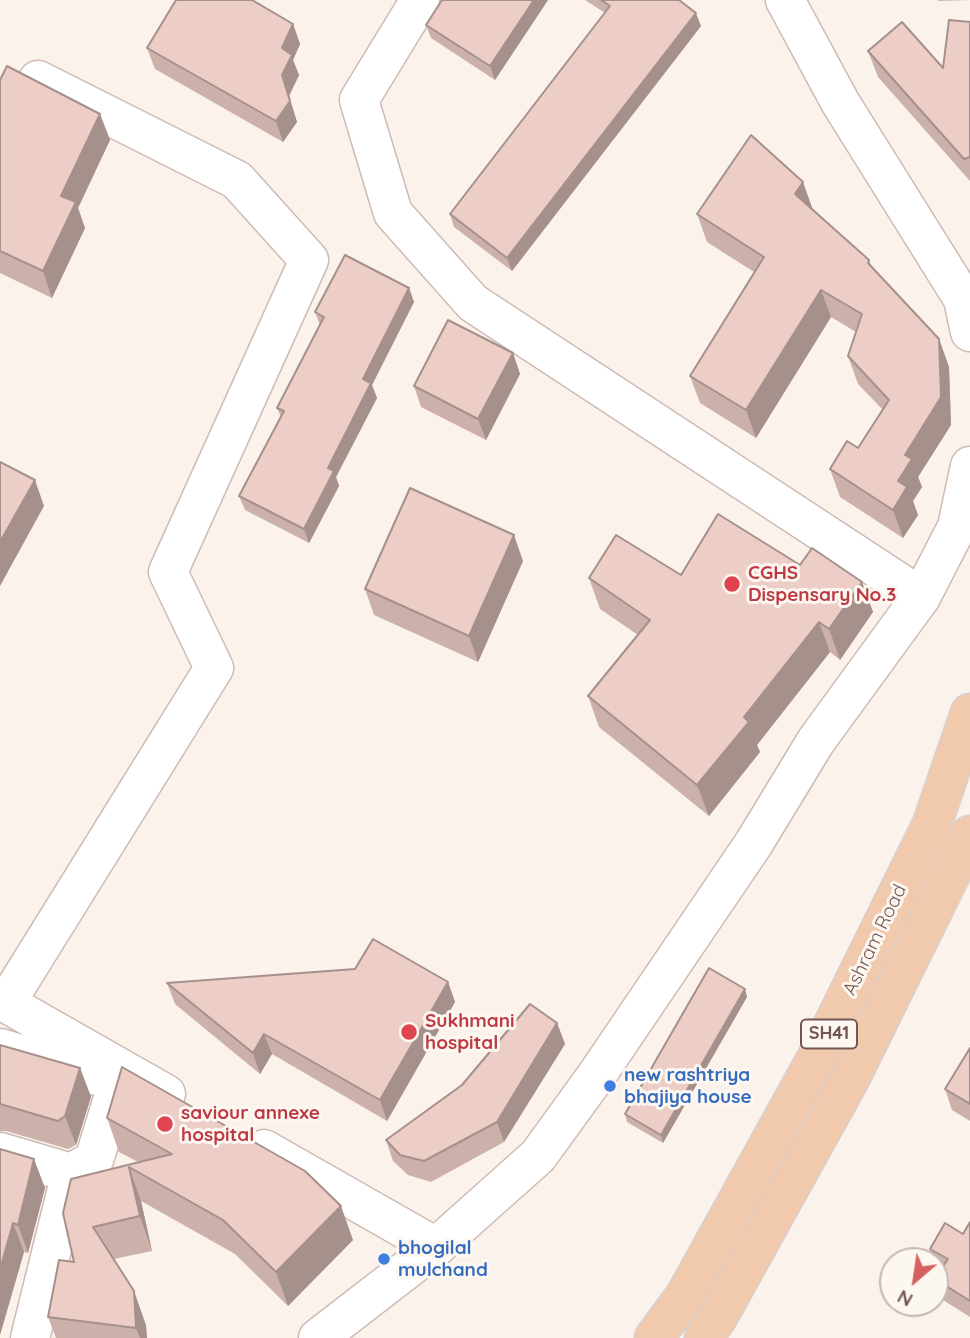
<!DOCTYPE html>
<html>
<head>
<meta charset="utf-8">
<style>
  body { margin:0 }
  #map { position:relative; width:970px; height:1338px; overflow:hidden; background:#fbf2ec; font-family:Quicksand,sans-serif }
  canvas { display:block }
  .north { position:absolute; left:879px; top:1247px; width:70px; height:70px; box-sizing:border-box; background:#fdf7f2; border:2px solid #c6b7b2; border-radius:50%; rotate:209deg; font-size:19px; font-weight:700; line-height:28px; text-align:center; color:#745651 }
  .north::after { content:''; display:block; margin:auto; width:24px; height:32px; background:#d56260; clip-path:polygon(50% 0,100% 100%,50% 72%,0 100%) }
</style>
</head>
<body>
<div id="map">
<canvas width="970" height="1338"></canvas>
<div class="north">N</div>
</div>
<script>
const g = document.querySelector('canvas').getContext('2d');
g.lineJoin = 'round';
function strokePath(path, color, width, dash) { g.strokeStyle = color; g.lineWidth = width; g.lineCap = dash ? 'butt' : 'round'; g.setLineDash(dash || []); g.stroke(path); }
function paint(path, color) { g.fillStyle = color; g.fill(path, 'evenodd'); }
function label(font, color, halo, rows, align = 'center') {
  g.font = font + ' Quicksand,sans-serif'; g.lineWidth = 6; g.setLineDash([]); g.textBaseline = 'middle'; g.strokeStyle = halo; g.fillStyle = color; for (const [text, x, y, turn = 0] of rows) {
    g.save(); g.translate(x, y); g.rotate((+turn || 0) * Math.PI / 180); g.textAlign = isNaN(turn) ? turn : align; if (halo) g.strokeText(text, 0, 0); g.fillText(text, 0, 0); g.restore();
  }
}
const minor = new Path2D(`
  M420 0 359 100 393 213 473 303 921 597
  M38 80 237 180 309 260 168 572 214 668 6 1003 166 1094
  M0 1048 118 1082 94 1160 71 1173 30 1338
  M264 1149 436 1247
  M0 1152 71 1173`);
const secondary = new Path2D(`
  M785 0 840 102 963 299 970 332
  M318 1338 436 1247 538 1156 596 1076 754 843 816 741 921 597 957 527 970 466`);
const primary = new Path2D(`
  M654 1338 685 1296 816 1059 932 824 970 713
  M704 1338 719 1315 851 1077 970 835`);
strokePath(minor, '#cebbb5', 41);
strokePath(secondary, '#d1bab3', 41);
strokePath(primary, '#d8d0ce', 41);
strokePath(minor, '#fff', 38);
strokePath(secondary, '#fff', 38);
strokePath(primary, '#f1c9ad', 38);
paint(new Path2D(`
  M442 0H548L495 80 431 38 426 25Z
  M585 0H679L701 26 512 271 454 227 450 214 605 13Z
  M938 0H970L938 1Z
  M970 22V181L878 77 868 51 943 68Z
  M293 24 300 44 293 60 299 75 289 96 297 122 283 142 155 69 147 48Z
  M0 80 100 114 110 140 78 208 85 228 52 298 0 273Z
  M813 210 869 260 872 268 939 339 949 367 951 425 918 477 922 487 913 501 918 515 903 538 840 497 830 469 858 448 883 410 858 384 848 356 856 332 831 317 756 438 700 403 690 376 754 272 707 242 697 214Z
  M409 288 414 302 372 385 377 398 336 477 339 486 309 543 245 510 239 496 281 417 277 408 320 325 315 312Z
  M513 353 520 374 486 440 421 407 414 386Z
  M523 561 478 662 374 615 365 589Z
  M800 565 862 582 873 612 840 660 830 652 757 745 760 752 709 816 599 727 588 696 638 635 600 609 589 578 681 575Z
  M448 982 455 1002 387 1121 272 1054 260 1074 175 1004 167 983Z
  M745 989 747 997 663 1143 627 1122 625 1114Z
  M557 1023 565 1044 504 1142 431 1182 408 1175 393 1161 386 1140Z
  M0 1045 80 1068 91 1097 76 1145 68 1149 6 1131H0Z
  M970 1048V1121L952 1110 945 1089Z
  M107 1118 353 1240 288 1306 235 1254 141 1201 152 1251 114 1259 146 1325 147 1338H56L48 1317 74 1262 71 1179 138 1162 119 1152Z
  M0 1149 45 1188 28 1253 24 1252 0 1335Z
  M970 1222V1317L943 1300 935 1279 940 1271 937 1269 930 1249 963 1234Z`), '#ccb1ab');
paint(new Path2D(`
  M534 0H548L495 80 490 66Z
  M696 13 701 26 512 271 507 258Z
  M293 24 300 44 293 60 299 75 289 96 297 122 283 142 276 121 282 75V48Z
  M100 114 110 140 78 208 85 228 52 298 43 271 61 196Z
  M803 182 813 210 795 194Z
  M409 288 414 302 372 385 377 398 336 477 339 486 309 543 304 529 363 379Z
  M821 290 831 317 756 438 746 410Z
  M939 339 949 367 951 425 918 477 922 487 913 501 918 515 903 538 893 510 898 481Z
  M513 353 520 374 486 440 478 419Z
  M35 480 44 506 0 586V542Z
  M514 535 523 561 478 662 469 636Z
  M862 582 873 612 840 660 829 629Z
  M819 622 830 652 757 745 760 752 709 816 697 785 744 717Z
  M448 982 455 1002 387 1121 380 1100Z
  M745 989 747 997 663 1143 661 1135Z
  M557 1023 565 1044 504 1142 497 1122Z
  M264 1034 272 1054 260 1074 253 1053Z
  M80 1068 91 1097 76 1145 65 1116Z
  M34 1159 45 1188 28 1253 18 1225Z
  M129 1167 141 1201 152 1251 140 1216Z
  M341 1206 353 1240 288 1306 276 1272Z
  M13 1223 24 1252 0 1335V1270Z
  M134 1291 146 1325 147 1338H140L136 1328Z`), '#a6908b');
const building = new Path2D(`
  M176 0H252L293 24 282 48 292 55 282 75 290 101 276 121 147 48Z
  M442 0H534L490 66 426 25Z
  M601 0H679L696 13 507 258 450 214 610 6Z
  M949 20 970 22V157L964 159 868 51 902 22 943 68Z
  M7 66 100 114 61 196 76 202 43 271 0 251V80Z
  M751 135 803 182 795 194 869 260 868 263 939 339 941 397 905 455 912 459 898 481 907 487 893 510 830 469 847 441 858 448 889 400 848 356 862 314 821 290 746 410 690 376 764 257 697 214Z
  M345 255 409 288 363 379 371 383 328 468 334 471 304 529 239 496 284 411 277 408 324 317 315 312Z
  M448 320 513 353 478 419 414 386Z
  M0 462 35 480 0 542Z
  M410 488 514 535 469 636 365 589Z
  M718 514 800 565 812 548 862 582 829 629 819 622 744 717 749 722 697 785 588 696 650 620 589 578 616 535 681 575Z
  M373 939 448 982 380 1100 264 1034 253 1053 167 983 355 969Z
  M709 968 745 989 661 1135 625 1114Z
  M530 1004 557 1023 497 1122 424 1161 400 1155 386 1140 462 1085Z
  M0 1045 80 1068 65 1116 58 1121 0 1104Z
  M970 1048V1104L945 1089Z
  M122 1067 305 1171 341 1206 276 1272 223 1220 129 1167 140 1216 93 1227 134 1291 136 1328 48 1317 59 1260 74 1262 63 1213 71 1179 172 1154 107 1118Z
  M0 1149 34 1159 18 1225 13 1223 0 1270Z
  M970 1222V1301L935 1279 948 1259 930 1249 945 1223 963 1234Z`);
paint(building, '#edcec7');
strokePath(building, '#a6908b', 2);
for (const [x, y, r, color] of [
  [732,584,9,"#e0444e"],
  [409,1032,9,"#e0444e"],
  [610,1086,7,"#3f7fe0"],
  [165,1124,9,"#e0444e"],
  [384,1259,7,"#3f7fe0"]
]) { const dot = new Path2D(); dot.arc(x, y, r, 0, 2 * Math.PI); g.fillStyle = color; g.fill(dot); strokePath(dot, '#fdf7f2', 2.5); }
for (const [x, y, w] of [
  [829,1034,56]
]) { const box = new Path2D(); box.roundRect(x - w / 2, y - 14.5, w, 29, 5); g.fillStyle = '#fdf7f2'; g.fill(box); strokePath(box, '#745651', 2); }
label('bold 18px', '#745651', null, [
  ["SH41",829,1034]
]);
label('bold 19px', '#be3a42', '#fdf7f2', [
  ["CGHS",748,573],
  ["Dispensary No.3",748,595],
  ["Sukhmani",425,1021],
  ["hospital",425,1043],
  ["saviour annexe",181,1113],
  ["hospital",181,1135]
], 'left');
label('19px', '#745651', '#fdf7f2', [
  ["Ashram Road",875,940,-64]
]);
label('bold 19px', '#366cbe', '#fdf7f2', [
  ["new rashtriya",624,1075],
  ["bhajiya house",624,1097],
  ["bhogilal",398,1248],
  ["mulchand",398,1270]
], 'left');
</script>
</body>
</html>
